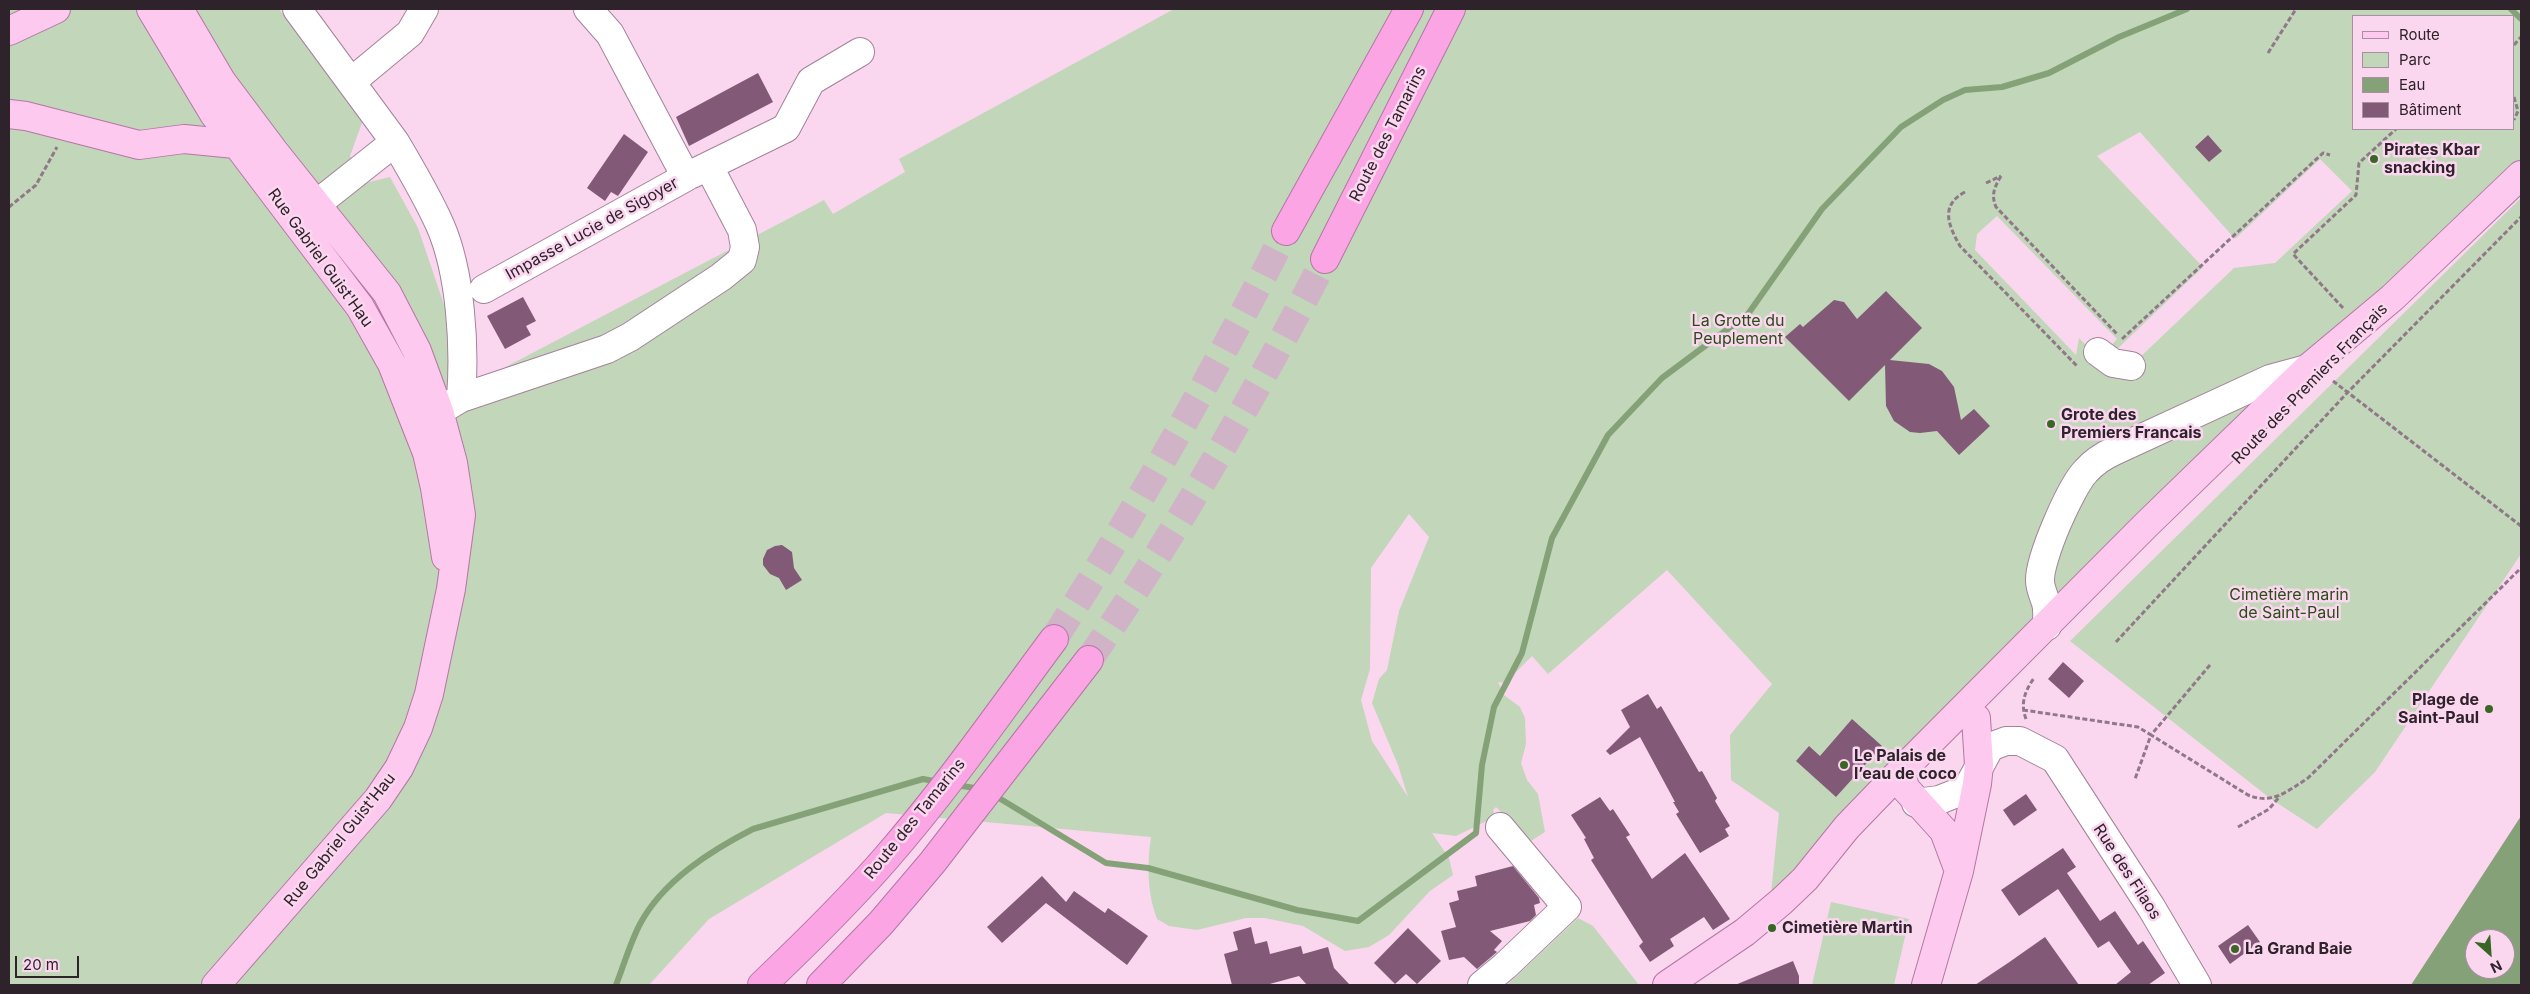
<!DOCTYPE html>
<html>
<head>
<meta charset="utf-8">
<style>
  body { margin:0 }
  #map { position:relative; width:2530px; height:994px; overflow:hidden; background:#fad7ef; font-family:Inter,sans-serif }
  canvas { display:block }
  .frame { position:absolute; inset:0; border:10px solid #2e222b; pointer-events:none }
  .legend { position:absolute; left:2352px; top:15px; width:162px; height:115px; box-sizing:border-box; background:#fad7ef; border:1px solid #a88fa1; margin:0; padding:6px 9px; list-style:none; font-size:15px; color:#2e222b }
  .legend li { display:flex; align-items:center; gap:10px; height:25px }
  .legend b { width:25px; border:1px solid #a88fa1 }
  .north { position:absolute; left:2465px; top:929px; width:50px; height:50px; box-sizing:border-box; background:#fad7ef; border:1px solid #a88fa1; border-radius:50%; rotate:154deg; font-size:14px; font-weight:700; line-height:20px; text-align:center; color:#2e222b }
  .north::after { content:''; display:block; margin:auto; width:18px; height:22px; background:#396624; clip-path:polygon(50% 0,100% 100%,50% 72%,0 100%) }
  .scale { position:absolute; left:15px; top:956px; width:64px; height:22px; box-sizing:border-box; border:2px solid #2e222b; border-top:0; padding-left:6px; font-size:15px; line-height:18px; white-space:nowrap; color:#2e222b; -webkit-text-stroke:4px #fad7ef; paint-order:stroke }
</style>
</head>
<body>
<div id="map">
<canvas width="2530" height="994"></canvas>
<div class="frame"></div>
<ul class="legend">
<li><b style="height:6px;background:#fdc9ef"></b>Route</li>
<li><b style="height:14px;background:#c2d6ba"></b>Parc</li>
<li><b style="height:14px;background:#84a178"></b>Eau</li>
<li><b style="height:14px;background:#825a77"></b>Bâtiment</li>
</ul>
<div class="north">N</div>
<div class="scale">20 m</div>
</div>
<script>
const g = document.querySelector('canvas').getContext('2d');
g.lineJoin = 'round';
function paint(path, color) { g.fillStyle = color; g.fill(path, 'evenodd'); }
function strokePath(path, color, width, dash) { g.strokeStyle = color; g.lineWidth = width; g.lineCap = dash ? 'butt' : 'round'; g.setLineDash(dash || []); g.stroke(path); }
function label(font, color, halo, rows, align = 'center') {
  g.font = font + ' Inter,sans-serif'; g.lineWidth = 5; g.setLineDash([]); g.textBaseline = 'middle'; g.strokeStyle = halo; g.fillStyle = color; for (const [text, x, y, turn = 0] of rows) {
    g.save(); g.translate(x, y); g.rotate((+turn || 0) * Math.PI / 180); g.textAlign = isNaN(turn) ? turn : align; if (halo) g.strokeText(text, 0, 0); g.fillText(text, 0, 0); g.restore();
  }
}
paint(new Path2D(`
  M9 9H136L149 31 192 9H279L363 120 350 156 365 183 390 177 418 228 455 337 453 392 479 381 824 200 833 214 905 172 899 159 1174 9H2521V174L1771 894 1779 813 1731 780 1730 735 1772 684 1667 570 1548 674 1532 656 1505 683 1498 682 1504 695 1520 707 1525 718 1526 744 1521 763 1527 780 1538 794 1545 832 1531 841 1496 807 1493 810 1495 817 1456 836 1432 833 1449 858 1453 875 1430 891 1389 935 1369 947 1345 951 1303 926 1265 918H1246L1197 930 1169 926 1157 919C1147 893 1147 864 1151 837L886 813 709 919 649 985H9ZM2354 16H2514V129H2354ZM2140 132 2235 239 2320 159 2352 191 2275 263 2234 268 2118 378 2079 338 2076 355 1975 250 1977 234 1997 216 2117 339 2105 352 2113 353 2203 267 2097 156ZM1409 514 1429 537 1399 611 1387 670 1379 679 1372 703 1398 765 1408 797 1372 741 1361 700 1370 669 1371 568Z
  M2521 198V554L2375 772 2317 829 2271 799 2070 641Z
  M1831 902 1909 919 1894 985H1812Z
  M1578 918 1593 926 1639 985H1507Z`), '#c2d6ba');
paint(new Path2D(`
  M2521 816V985H2411ZM2475 939H2505V969H2475Z`), '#84a178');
strokePath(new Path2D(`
  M2511 9 2521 19
  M956 785 981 789
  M994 795 1106 863 1148 868 1297 910 1358 921 1476 833 1482 765 1494 707 1522 653 1552 538 1608 435 1662 378 1748 314 1822 209 1901 127 1943 100 1965 90 2002 87 2049 73 2119 37 2187 9
  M616 985C624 965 630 943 640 924 663 881 710 851 753 829L923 779 939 782`), '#84a178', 6);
paint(new Path2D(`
  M758 73 773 102 689 146 676 117Z
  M624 134 648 152 618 196 611 192 605 201 587 188Z
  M2208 135 2222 151 2209 162 2195 147Z
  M1886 291 1922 328 1890 360 1929 364 1942 371 1954 387 1961 420 1974 409 1990 426 1959 455 1937 431 1920 433 1910 432 1894 421 1886 406 1885 365 1849 401 1785 337 1800 324 1803 327 1834 300 1844 302 1857 319Z
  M523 297 536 321 526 326 531 335 505 349 487 316Z
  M782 545 792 552 794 568 802 580 786 590 779 578 770 574 763 565V559L767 550 775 546Z
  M2063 662 2084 681 2069 698 2048 679Z
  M1648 694 1657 709 1661 706 1699 772 1702 771 1717 798 1715 801 1730 826 1725 829 1729 836 1700 853 1676 814 1679 812 1673 802H1675L1640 737 1610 755 1606 751 1630 727 1621 710Z
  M1852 719 1882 746 1836 797 1796 761 1809 746 1820 756Z
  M2026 794 2037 810 2014 826 2003 810Z
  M1600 797 1610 811 1613 809 1630 835 1626 837 1652 879 1685 853 1730 919 1713 930 1704 917 1670 939 1674 946 1650 962 1639 946 1643 942 1591 860 1594 858 1584 839 1586 838 1571 815Z
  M2063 848 2076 867 2067 873 2100 921 2115 911 2138 945 2143 941 2165 973 2148 985H2115L2131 972 2109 941 2098 948 2058 889 2019 916 2001 890Z
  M1513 866 1539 898 1540 903 1534 905 1536 915 1530 921 1490 931 1502 941 1494 950 1497 952 1477 969 1464 957 1449 960 1441 931 1456 927 1449 903 1459 900 1457 891 1477 886 1475 876Z
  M1042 876 1066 902 1074 891 1105 913 1108 908 1148 936 1127 965 1046 903 1002 943 987 927Z
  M2248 925 2260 942 2230 964 2218 946Z
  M1251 927 1255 944 1267 941 1270 954 1301 946 1303 954 1328 947 1334 968 1350 985H1307L1299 976 1266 985H1232L1224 954 1238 950 1233 932Z
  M1408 928 1441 961 1417 984 1406 974 1395 984 1374 963Z
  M2045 937 2079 985H1975L2008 963Z
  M1793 961 1799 976V985H1735Z`), '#825a77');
strokePath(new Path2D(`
  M1054 639C1138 507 1215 371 1286 231
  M1089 660C1177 531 1254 397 1325 259`), '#d1b3c8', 28, [28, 14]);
const minor = new Path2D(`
  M297 9 395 142 299 218
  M351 82 410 33 424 9
  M395 142C411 169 427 196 440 225 461 273 465 347 461 398L446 407
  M692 174 786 128 811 81 860 52
  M484 289 686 177 610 34 588 9
  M2098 352 2113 363 2131 366
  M461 398 607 349 630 337 721 277 742 260 745 247 742 230 709 167
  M2047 626C2047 619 2048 610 2046 603 2044 596 2040 588 2040 581 2039 559 2071 486 2086 471 2094 462 2103 456 2114 451L2270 379 2307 369
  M1916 803 1939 800 1967 789 1990 747 2006 741H2020L2055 759 2151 907 2197 985
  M1482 985 1505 966 1567 907 1500 827`);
const major = new Path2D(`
  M151 9 214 114 360 307 392 364 427 453 435 488 446 557
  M179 9 222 82 273 150 387 293 417 351 439 411 453 463 461 515 451 589 429 694 418 728 399 768 378 799 216 985
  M9 31 56 9
  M9 114 26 116 139 145 184 139 235 144
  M1901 771 1905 788 1944 831 1959 871
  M1667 985 1745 932 1782 901 1805 879 1847 827 1901 771 2146 525 2307 369 2392 298 2521 175
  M1926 985 1959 871 1977 784 1979 765 1976 718`);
const highway = new Path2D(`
  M1286 231 1409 9
  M1325 259 1451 9
  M762 985C805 944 848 902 887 857 947 788 999 713 1054 639
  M821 985 881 923 932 863 1089 660`);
strokePath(minor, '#a38399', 30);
strokePath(major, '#b377a3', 30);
strokePath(highway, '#b377a3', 30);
strokePath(new Path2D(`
  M2514 45 2521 37
  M2268 53 2296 9
  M2514 97 2518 111 2514 120
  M2001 176C1994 188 1991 195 1996 207L2117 334
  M1986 183 2001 176
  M1965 192C1940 205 1948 225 1960 246L2078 367
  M9 207 36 185 57 147
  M2343 308 2293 254 2356 195 2359 163 2396 129
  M2122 339 2323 153 2330 155
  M2333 381 2521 526
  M2116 642 2347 393 2521 217
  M2210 665 2151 735 2248 795C2272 805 2288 791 2308 778L2521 568
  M2023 710 2138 727 2151 735 2135 779
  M2026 719C2020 703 2025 691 2034 678
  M2238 827 2269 809 2280 796`), '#8f7888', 3, [5, 2.5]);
strokePath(minor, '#fff', 28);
strokePath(major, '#fdc9ef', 28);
strokePath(highway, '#fba5e4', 28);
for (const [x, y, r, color] of [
  [2374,159,5,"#396624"],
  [2051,424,5,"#396624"],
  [2489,709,5,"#396624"],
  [1844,765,5,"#396624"],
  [1772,928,5,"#396624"],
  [2235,949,5,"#396624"]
]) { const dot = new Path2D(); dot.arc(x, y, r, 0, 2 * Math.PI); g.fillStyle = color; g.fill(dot); strokePath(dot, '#fad7ef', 2); }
label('16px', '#2e222b', '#fad7ef', [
  ["Route des Tamarins",1388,134,-63],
  ["Impasse Lucie de Sigoyer",592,229,-29],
  ["Rue Gabriel Guist'Hau",320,258,54],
  ["Route des Premiers Français",2310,384,-46],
  ["Route des Tamarins",915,819,-51],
  ["Rue Gabriel Guist'Hau",340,840,-51],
  ["Rue des Filaos",2127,872,57]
]);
label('bold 16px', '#2e222b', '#fad7ef', [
  ["Pirates Kbar",2384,150],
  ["snacking",2384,168],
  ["Grote des",2061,415],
  ["Premiers Francais",2061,433],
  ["Plage de",2479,700,"right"],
  ["Saint-Paul",2479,718,"right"],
  ["Le Palais de",1854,756],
  ["l’eau de coco",1854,774],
  ["Cimetière Martin",1782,928],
  ["La Grand Baie",2245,949]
], 'left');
label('16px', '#284e14', '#fad7ef', [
  ["La Grotte du",1738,321],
  ["Peuplement",1738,339],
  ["Cimetière marin",2289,595],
  ["de Saint-Paul",2289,613]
]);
</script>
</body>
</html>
